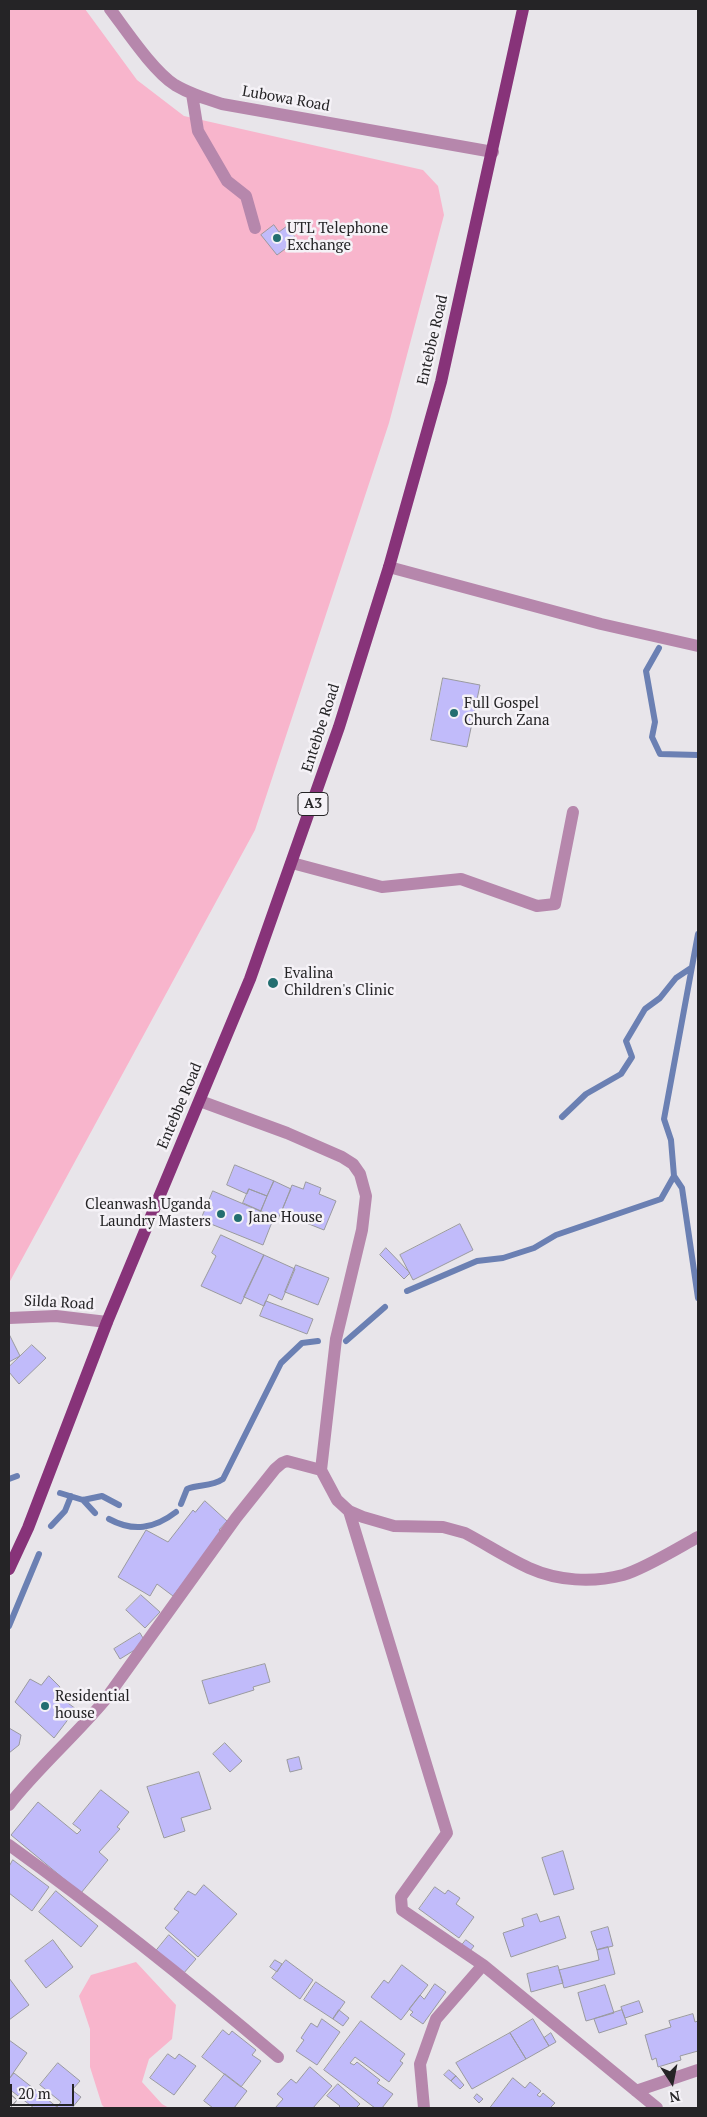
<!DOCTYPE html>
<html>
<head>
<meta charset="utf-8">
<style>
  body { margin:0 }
  #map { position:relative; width:707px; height:2117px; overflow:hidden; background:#e8e5ea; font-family:"PT Serif",serif }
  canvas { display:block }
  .frame { position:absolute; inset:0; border:10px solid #252426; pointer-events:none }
  .north { position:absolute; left:647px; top:2057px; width:50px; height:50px; -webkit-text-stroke:4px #f5f2f7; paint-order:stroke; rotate:169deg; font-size:14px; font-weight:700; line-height:20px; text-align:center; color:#252426 }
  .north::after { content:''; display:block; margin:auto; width:18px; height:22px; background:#252426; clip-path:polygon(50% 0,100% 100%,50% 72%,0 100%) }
  .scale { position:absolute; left:10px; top:2084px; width:64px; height:22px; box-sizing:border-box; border:2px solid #252426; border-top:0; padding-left:6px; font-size:15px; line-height:18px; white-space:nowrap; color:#252426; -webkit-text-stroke:4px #f5f2f7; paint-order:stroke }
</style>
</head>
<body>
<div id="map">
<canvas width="707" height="2117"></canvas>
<div class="frame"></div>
<div class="north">N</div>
<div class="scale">20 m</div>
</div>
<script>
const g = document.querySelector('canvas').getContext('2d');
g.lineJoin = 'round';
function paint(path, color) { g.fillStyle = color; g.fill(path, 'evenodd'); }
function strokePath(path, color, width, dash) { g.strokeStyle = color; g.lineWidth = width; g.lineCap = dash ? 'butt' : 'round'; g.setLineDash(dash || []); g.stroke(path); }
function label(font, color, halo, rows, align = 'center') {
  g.font = font + ' "PT Serif",serif'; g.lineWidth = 5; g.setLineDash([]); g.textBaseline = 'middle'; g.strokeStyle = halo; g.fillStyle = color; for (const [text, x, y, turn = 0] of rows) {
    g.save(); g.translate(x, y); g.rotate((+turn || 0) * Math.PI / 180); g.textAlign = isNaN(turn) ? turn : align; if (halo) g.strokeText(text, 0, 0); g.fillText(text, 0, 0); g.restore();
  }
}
paint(new Path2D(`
  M9 9H85L137 80 184 116 423 170 438 186 444 215 389 423 255 830 9 1283Z
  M136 1962 176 2005 172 2039 149 2059 142 2082 162 2104 169 2108H105L102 2105 90 2067V2029L79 1996 91 1975Z`), '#f8b5cc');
strokePath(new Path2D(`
  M659 648 646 671 655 722 652 737 660 754 698 755
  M698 934 664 1119 671 1140 674 1176 682 1188 698 1298
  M562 1117 586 1094 621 1074 632 1057 626 1041 645 1009 660 998 676 978 691 968
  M407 1291 477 1261 503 1258 534 1248 556 1235 661 1199 674 1176
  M346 1341 385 1307
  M9 1479 17 1476
  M60 1493 83 1500 102 1496 119 1505
  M83 1500 95 1513
  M181 1504 187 1489C200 1484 211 1487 223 1479L281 1363 302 1343 318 1341
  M109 1519C133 1532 154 1529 176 1512
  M51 1526 65 1511 71 1496
  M9 1626 39 1554`), '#6b80b3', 6);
const building = new Path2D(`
  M274 225 279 232 287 226 297 240 277 255 261 235Z
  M443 678 480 685 467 747 431 740Z
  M235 1165 274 1181 267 1196 249 1189 247 1194 227 1185Z
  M274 1181 291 1189 278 1219 261 1211Z
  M306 1182 321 1188 319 1194 336 1201 324 1230 281 1213 292 1185 303 1189Z
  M249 1189 267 1196 261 1211 243 1203Z
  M213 1191 274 1217 263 1245 201 1220Z
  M460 1224 473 1250 413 1280 400 1255Z
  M221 1235 264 1255 241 1304 201 1286 216 1256 212 1253Z
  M386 1248 410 1273 404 1279 380 1255Z
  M264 1255 295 1269 282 1300 269 1294 264 1306 244 1297Z
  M296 1265 329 1278 318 1305 285 1292Z
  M266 1301 313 1319 307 1334 260 1316Z
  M10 1336 20 1356 9 1362V1337Z
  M32 1345 46 1358 19 1384 9 1372V1367Z
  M205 1501 227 1521 219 1530 222 1533 173 1596 157 1584 150 1596 118 1577 146 1530 168 1542 193 1510 195 1512Z
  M141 1595 160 1612 145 1628 126 1610Z
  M140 1633 146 1643 120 1659 114 1649Z
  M265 1664 270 1682 253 1687 254 1690 209 1704 202 1681Z
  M49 1676 60 1687 57 1695 76 1709 54 1738 15 1702 30 1679 41 1685Z
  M9 1728 21 1735 19 1745 9 1753Z
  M225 1743 242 1761 230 1772 213 1754Z
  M299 1757 302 1769 290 1772 287 1760Z
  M199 1772 211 1809 181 1818 185 1831 164 1838 147 1787Z
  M101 1790 129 1812 117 1827 120 1829 99 1852 108 1860 81 1893 11 1835 38 1802 77 1834 81 1830 73 1824Z
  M563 1851 574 1889 554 1895 542 1858Z
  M13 1860 49 1887 32 1911 9 1893V1867Z
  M204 1885 237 1914 198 1957 165 1928 179 1912 174 1909 188 1891 195 1895Z
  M435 1887 445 1894 448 1890 460 1898 456 1904 474 1917 459 1938 419 1909Z
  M56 1891 98 1926 81 1947 39 1912Z
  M537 1914 540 1922 559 1916 566 1938 511 1957 503 1933 524 1926 522 1919Z
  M608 1927 613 1946 597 1950 591 1932Z
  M169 1935 196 1959 183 1974 156 1951Z
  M53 1940 73 1967 46 1988 25 1961Z
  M466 1940 474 1946 470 1951 462 1945Z
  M608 1947 615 1974 564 1988 559 1970 599 1960 597 1950Z
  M275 1960 282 1964 277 1972 270 1967Z
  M286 1960 313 1980 300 1999 272 1978Z
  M402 1965 428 1985 401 2020 371 1997 384 1980 388 1983Z
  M558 1966 563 1983 531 1992 527 1974Z
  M9 1978 29 2005 9 2020Z
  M316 1982 345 2002 333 2019 304 2000Z
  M435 1984 446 1992 423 2024 410 2015 413 2012 409 2009 420 1995 424 1999Z
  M605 1985 614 2013 586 2021 578 1993Z
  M639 2001 643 2012 625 2018 621 2007Z
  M339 2010 349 2018 343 2026 333 2019Z
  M622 2010 627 2024 599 2033 594 2019Z
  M693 2014 695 2022 698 2021V2051L680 2056 681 2060 658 2067 656 2058 652 2060 645 2035 671 2027 669 2021Z
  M322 2019 340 2032 317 2065 296 2051 304 2040 301 2038 311 2023 317 2027Z
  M533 2019 549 2046 526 2059 510 2033Z
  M361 2021 405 2054 400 2061 403 2063 389 2082 355 2057 350 2063 354 2065 357 2062 380 2080 377 2083 393 2094 382 2108H375L324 2070Z
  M223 2030 229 2035 232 2031 256 2050 252 2055 261 2061 241 2087 202 2057Z
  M510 2033 526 2059 472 2089 456 2063Z
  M551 2033 556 2042 549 2046 544 2038Z
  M9 2040 27 2053 9 2079Z
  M168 2054 175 2059 179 2054 196 2066 174 2095 150 2078Z
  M58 2063 80 2081 72 2090 81 2097 72 2108H34L9 2089V2079L14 2073 57 2107 61 2102 40 2085Z
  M310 2067 332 2086 313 2108H275L283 2099 277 2094 291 2079 296 2083Z
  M449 2070 456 2076 451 2081 444 2075Z
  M225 2074 247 2091 234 2108H213L204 2101Z
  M456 2076 464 2085 460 2089 451 2081Z
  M513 2078 525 2088 530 2082 541 2091 537 2095 540 2097 543 2093 555 2103 550 2108H490Z
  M338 2084 360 2104 356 2108H338L340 2106 327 2096Z
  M9 2093 17 2100 10 2108H9Z
  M9 2093 17 2100 10 2108H9Z
  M477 2094 483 2099 479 2103 474 2098Z`);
paint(building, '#c1bbfa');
strokePath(building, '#9a9a9f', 1);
strokePath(new Path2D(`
  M110 9C126 30 153 71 175 85 190 94 206 99 222 104L493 152
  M192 94 198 131 227 181 246 196 255 228
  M389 567 601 624 698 646
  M292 863 382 887 461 879 537 906 555 904 573 812
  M200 1101 287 1133 342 1157 353 1164 360 1174 366 1196 362 1230 336 1339 321 1470 337 1500 349 1511 363 1517 394 1526 443 1527 465 1533C486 1544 507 1558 529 1568 558 1581 592 1583 623 1575 644 1569 678 1548 698 1537
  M9 1318 56 1316 107 1322
  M349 1511 447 1833 401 1897 402 1910 483 1965 657 2108
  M9 1805C38 1768 74 1737 105 1700L236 1518 275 1469 282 1463 287 1461 321 1470
  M9 1845C102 1912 191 1983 278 2057
  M636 2091 698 2070
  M424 2108 420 2064 436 2019 483 1965`), '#b687ac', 12);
strokePath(new Path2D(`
  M9 1569 28 1528 107 1322 250 979 339 727 389 567 441 382 523 9`), '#873379', 12);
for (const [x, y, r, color] of [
  [277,238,5,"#236e70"],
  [454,713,5,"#236e70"],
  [273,983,6,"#236e70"],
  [221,1214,5,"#236e70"],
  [238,1218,5,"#236e70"],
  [45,1706,5,"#236e70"]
]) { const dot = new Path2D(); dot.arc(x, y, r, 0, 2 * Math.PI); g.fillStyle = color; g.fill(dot); strokePath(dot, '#f5f2f7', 2); }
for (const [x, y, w] of [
  [313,804,30]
]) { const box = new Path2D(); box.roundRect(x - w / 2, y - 11.5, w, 23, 4); g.fillStyle = '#f5f2f7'; g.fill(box); strokePath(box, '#252426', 1); }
label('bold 14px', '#252426', null, [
  ["A3",313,804]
]);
label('15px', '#252426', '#f5f2f7', [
  ["Lubowa Road",286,99,10],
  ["Entebbe Road",433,340,-77],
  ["Entebbe Road",321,728,-72],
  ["Entebbe Road",180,1106,-67],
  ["Silda Road",59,1303,3]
]);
label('15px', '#252426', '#f5f2f7', [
  ["UTL Telephone",287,229],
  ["Exchange",287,246],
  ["Full Gospel",464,704],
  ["Church Zana",464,721],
  ["Evalina",284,974],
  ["Children's Clinic",284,991],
  ["Cleanwash Uganda",211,1205,"right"],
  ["Laundry Masters",211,1222,"right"],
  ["Jane House",248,1218],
  ["Residential",55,1697],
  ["house",55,1714]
], 'left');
</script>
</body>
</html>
